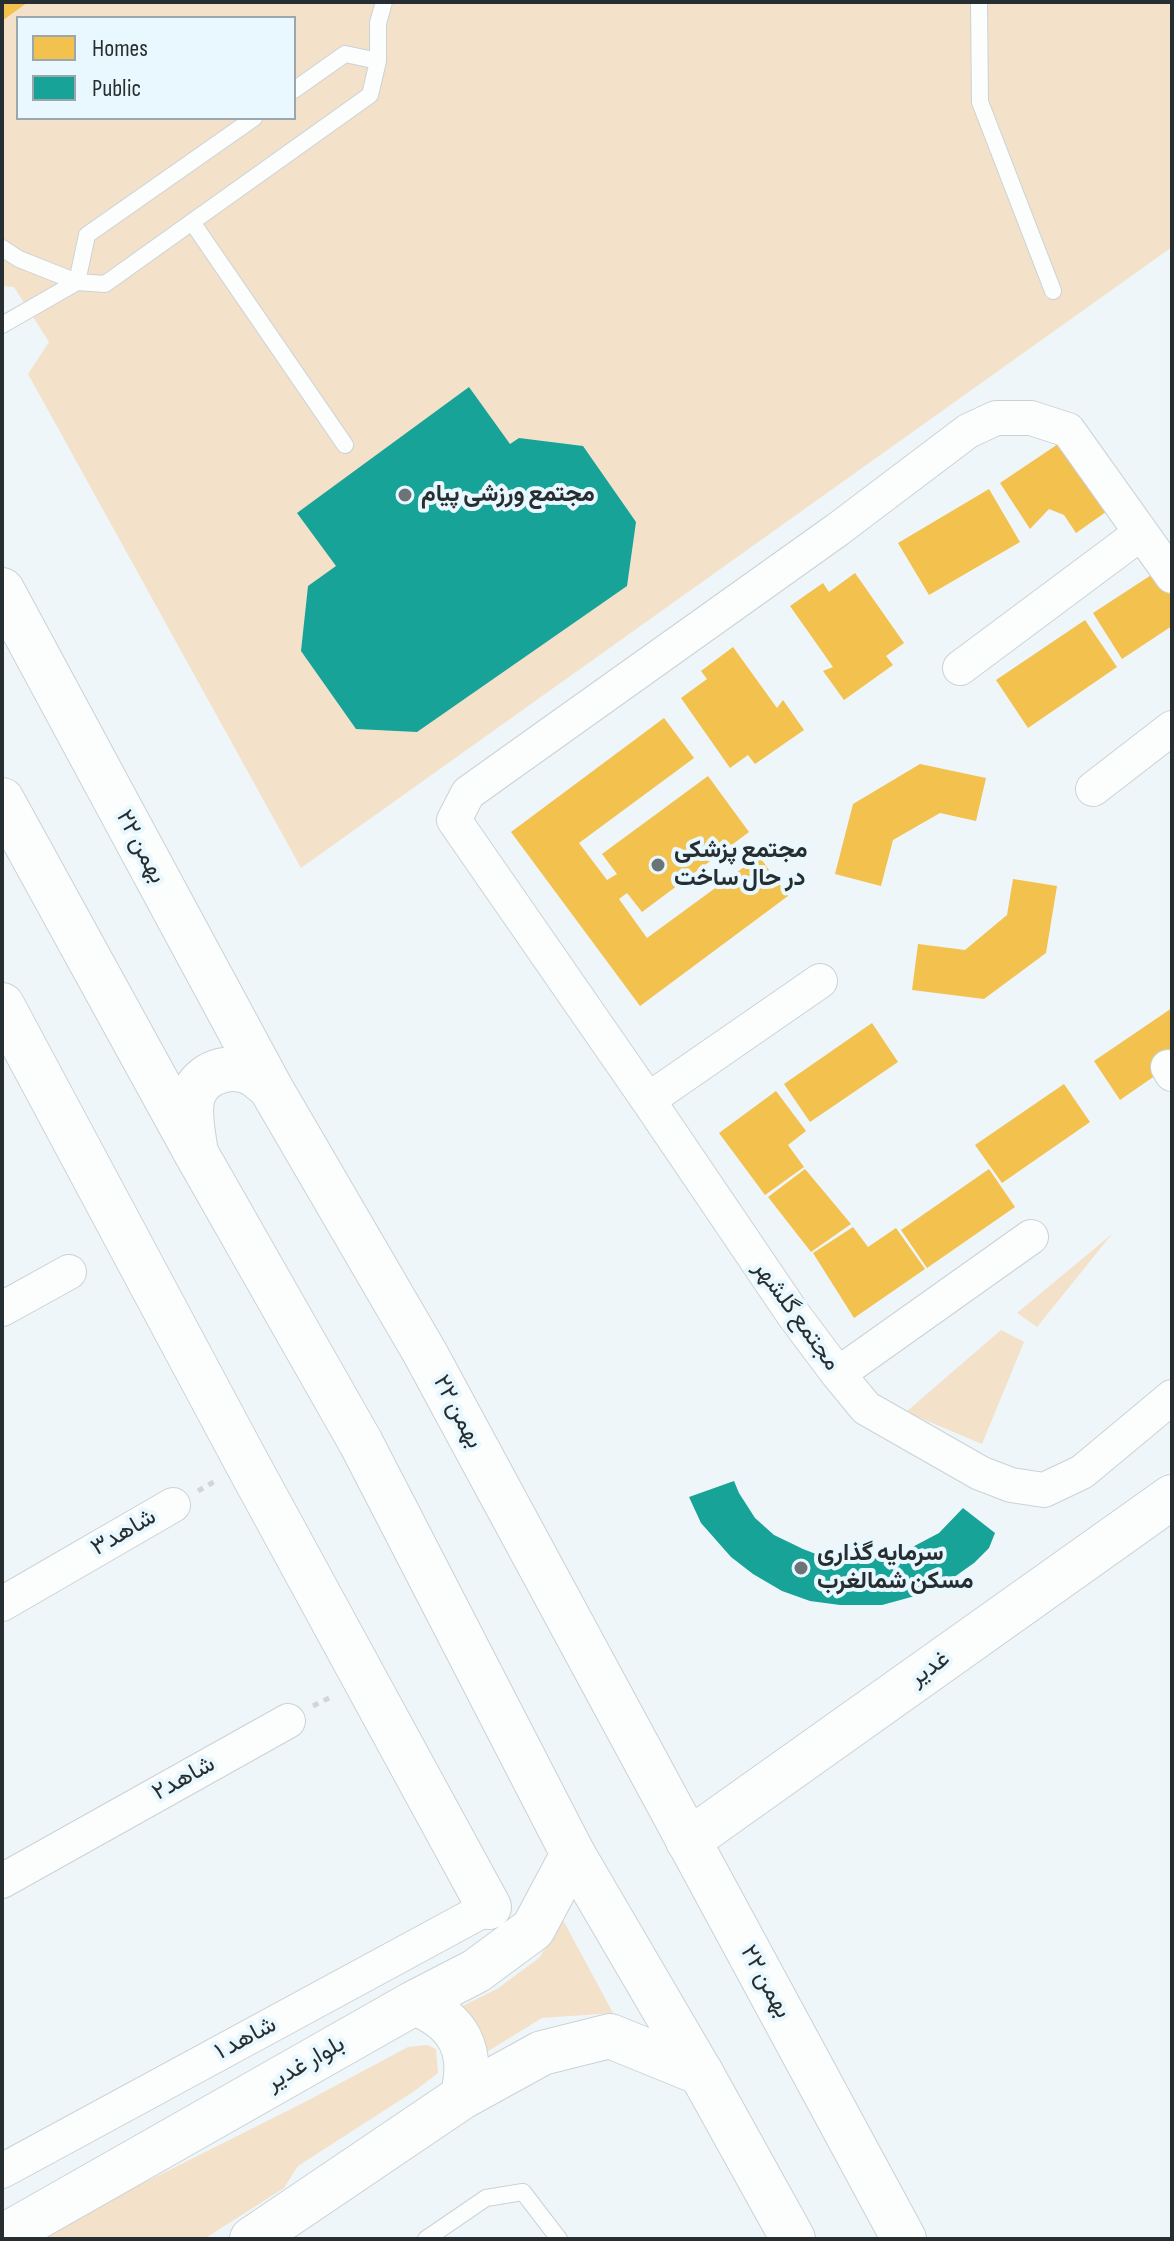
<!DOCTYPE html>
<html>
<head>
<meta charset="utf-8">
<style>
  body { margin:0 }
  #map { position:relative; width:1174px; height:2241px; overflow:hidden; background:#eef6f9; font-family:"Sofia Sans Condensed",sans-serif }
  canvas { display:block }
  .frame { position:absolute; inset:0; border:4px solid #272e31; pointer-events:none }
  .legend { position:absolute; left:16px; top:16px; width:280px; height:104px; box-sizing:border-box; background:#e9f8fe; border:2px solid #9ba7ac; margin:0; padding:10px 14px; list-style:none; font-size:24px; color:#272e31 }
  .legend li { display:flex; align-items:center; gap:16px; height:40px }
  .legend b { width:40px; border:2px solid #9ba7ac }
</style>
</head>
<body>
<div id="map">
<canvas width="1174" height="2241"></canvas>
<div class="frame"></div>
<ul class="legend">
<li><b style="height:22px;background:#f2c14e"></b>Homes</li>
<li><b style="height:22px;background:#17a398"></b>Public</li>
</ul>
</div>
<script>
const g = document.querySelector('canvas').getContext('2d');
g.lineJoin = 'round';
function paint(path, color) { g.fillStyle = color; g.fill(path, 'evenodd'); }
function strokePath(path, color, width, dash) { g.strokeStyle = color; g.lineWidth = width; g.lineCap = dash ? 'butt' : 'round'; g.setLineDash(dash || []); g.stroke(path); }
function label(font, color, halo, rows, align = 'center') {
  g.font = font + ' "Sofia Sans Condensed",Vazirmatn,sans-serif'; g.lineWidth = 8; g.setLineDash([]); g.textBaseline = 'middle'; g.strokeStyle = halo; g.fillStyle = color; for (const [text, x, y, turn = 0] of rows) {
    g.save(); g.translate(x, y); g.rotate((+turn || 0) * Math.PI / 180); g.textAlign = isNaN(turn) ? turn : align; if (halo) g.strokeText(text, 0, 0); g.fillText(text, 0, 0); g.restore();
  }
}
paint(new Path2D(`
  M2 2H1172V247L301 868 28 374 49 342 14 287 2 286ZM18 18H294V118H18Z
  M1112 1234 1037 1327 1017 1313Z
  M1001 1330 1024 1342 982 1444 906 1412Z
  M563 1920 613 2013 542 2018 475 2059 454 2010 497 1989 539 1958Z
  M427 2045 436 2049 438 2073 416 2090 298 2166 284 2188 204 2239H32L303 2103 408 2047Z`), '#f4e1c9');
paint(new Path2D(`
  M2 2H28L2 21Z
  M1067 438 1113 507 1076 533 1064 515 1049 509 1030 529 1000 483Z
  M989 489 1020 542 929 595 898 543Z
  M1162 568 1172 584V626L1122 659 1093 613Z
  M855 573 904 643 886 656 893 665 844 700 823 671 833 667 790 606 823 583 829 592Z
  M1085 620 1117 667 1028 728 996 680Z
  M733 647 777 708 783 700 804 730 755 764 748 755 730 768 681 698 707 679 701 671Z
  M664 718 694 758 579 843 607 880 617 874 602 854 708 776 749 832 642 912 627 893 619 899 647 938 759 856 788 896 640 1006 511 832Z
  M920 764 986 778 976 821 940 813 893 840 881 886 835 874 853 804Z
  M1013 879 1057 886 1046 953 984 999 912 990 918 944 965 950 1007 915Z
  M1172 1008V1064L1120 1100 1094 1061Z
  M872 1023 898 1062 810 1122 784 1084Z
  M1064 1084 1090 1122 1002 1183 975 1145Z
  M776 1091 806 1131 788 1145 804 1167 765 1195 719 1133Z
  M805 1169 851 1224 811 1252 768 1197Z
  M989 1169 1015 1207 927 1268 901 1230Z
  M853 1227 868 1247 896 1228 925 1269 854 1318 813 1253Z`), '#f2c14e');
paint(new Path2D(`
  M469 387 510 444 519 438 583 446 636 522 627 586 417 732 356 729 301 651 308 586 336 566 297 513Z
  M734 1481 739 1493 755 1518 774 1535 803 1549 826 1558 856 1562 903 1552 939 1533 963 1508 995 1533 989 1548 974 1563 943 1585 915 1596 882 1605H840L810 1601 782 1591 753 1574 731 1557 701 1523 689 1497Z`), '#17a398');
const service = new Path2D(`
  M979 2 980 102 1053 291
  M294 90 345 54 378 61
  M192 222 345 445
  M2 248 19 259 77 282
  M77 282 87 235 254 118
  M2 325 77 282 105 284 370 95 378 61V23L384 2
  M426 2239 486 2198 523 2192 559 2239`);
const minor = new Path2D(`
  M960 668 1141 533
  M1093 789 1172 728
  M820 981 648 1100 793 1314 838 1374 866 1408 980 1473 1011 1485 1044 1490 1082 1472 1172 1397
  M1168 1067 1172 1074
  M648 1100 454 820 468 793 837 530 968 431 996 418H1031L1068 430 1172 576
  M2 1309 69 1272
  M838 1374 1031 1237
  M2 1604 173 1505
  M2 1881 288 1721
  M2 2171 489 1907`);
const secondary = new Path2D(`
  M2 1005 247 1463 489 1907
  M688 1841 1172 1497
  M414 2003C459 2020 475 2051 462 2097
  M2 2237 414 2003 476 1971 533 1929 573 1854
  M252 2239 462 2097 542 2053 610 2036 701 2073`);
const trunk = new Path2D(`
  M2 590 270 1087 425 1353 904 2239
  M2 800 196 1153 361 1443 573 1854 701 2073 793 2239
  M195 1147C193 1131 187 1107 195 1091 205 1070 235 1063 255 1075 260 1079 265 1083 270 1087`);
strokePath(service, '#cbd2d5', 18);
strokePath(minor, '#cbd2d5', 36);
strokePath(secondary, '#cbd2d5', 46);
strokePath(trunk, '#cbd2d5', 46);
strokePath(new Path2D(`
  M198 1491 217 1480
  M313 1706 333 1696`), '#d3d6d7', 5, [6, 6]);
strokePath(service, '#fcfefe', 16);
strokePath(minor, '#fcfefe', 34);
strokePath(secondary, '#fcfefe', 44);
strokePath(trunk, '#fcfefe', 44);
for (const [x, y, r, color] of [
  [405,495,8,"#6d7477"],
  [658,865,8,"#6d7477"],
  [801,1568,8,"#6d7477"]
]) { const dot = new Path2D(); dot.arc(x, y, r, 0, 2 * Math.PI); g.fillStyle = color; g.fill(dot); strokePath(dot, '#e9f8fe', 3); }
label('bold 24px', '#272e31', '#e9f8fe', [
  ["مجتمع ورزشی پیام",421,495],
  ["مجتمع پزشکی",674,851],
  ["در حال ساخت",674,879],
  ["سرمایه گذاری",817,1554],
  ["مسکن شمالغرب",817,1582]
], 'left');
label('24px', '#272e31', '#e9f8fe', [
  ["۲۲ بهمن",140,847,62],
  ["مجتمع گلشهر",796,1316,54],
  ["۲۲ بهمن",457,1412,62],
  ["شاهد۳",124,1533,-30],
  ["غدیر",930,1669,-35],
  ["شاهد۲",184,1779,-29],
  ["۲۲ بهمن",765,1982,61],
  ["شاهد ۱",246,2039,-28],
  ["بلوار غدیر",306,2064,-30]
]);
</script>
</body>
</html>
